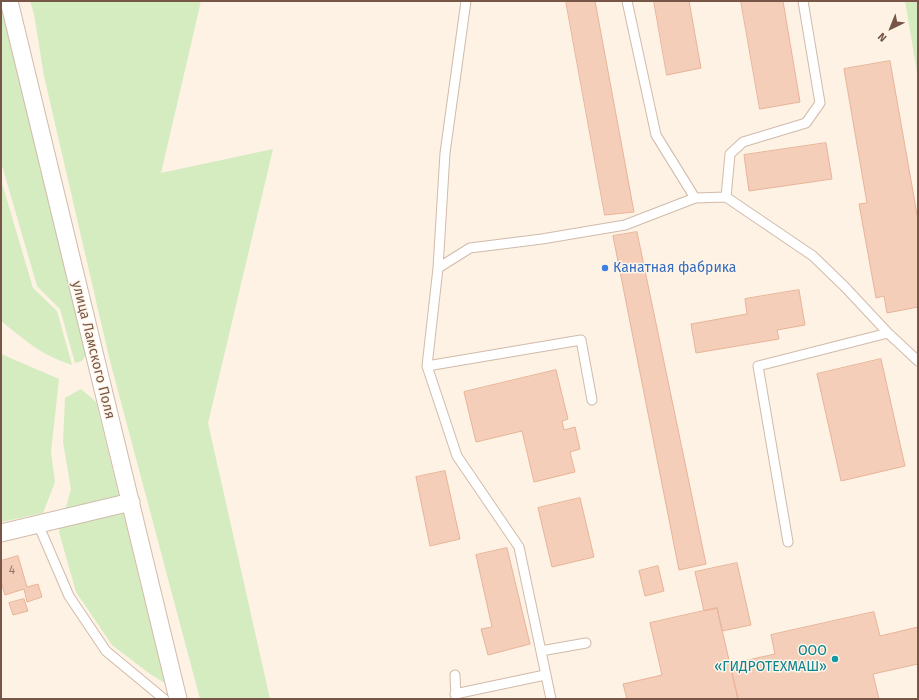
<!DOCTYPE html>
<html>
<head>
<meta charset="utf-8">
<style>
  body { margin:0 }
  #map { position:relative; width:919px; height:700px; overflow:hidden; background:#fdf2e3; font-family:"Fira Sans",sans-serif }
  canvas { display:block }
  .frame { position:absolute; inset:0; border:2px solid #775647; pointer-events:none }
  .north { position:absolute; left:871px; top:8px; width:40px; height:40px; -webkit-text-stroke:3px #fff6ea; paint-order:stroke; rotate:223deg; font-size:11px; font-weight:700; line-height:16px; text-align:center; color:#775647 }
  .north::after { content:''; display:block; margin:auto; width:14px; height:18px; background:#775647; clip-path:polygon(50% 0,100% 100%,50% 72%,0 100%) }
</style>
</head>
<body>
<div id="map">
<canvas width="919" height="700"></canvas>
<div class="frame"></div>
<div class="north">N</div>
</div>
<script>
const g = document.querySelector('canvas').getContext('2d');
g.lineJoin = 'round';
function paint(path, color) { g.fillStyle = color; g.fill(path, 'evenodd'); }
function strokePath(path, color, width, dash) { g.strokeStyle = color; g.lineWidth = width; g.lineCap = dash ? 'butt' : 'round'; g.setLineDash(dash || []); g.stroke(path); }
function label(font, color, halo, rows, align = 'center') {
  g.font = font + ' "Fira Sans",sans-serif'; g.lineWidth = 3; g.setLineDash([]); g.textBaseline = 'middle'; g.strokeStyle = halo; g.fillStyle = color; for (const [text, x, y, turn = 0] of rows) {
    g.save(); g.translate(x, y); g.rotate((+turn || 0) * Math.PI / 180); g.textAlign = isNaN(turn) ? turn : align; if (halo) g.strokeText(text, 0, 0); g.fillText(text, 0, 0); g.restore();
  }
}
paint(new Path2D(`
  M1 1 87 354 82 361 75 363 60 309 37 286 1 162Z
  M30 1H201L161 173 273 149 208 423 270 699H200L109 357 44 76 34 14Z
  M905 1H918V78Z
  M1 180 33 288 57 311 72 365C41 355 25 340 1 321Z
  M1 354 59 379 51 452 55 482 43 513 1 522Z
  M81 389 96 402 165 683 150 674 112 645 76 592 59 532 71 489 63 442 65 398Z`), '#d4ecc0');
const building = new Path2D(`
  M566 1H595L634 212 605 215Z
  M654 1H689L701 68 667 75Z
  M741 1H783L800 102 760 109Z
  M890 61 918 220V307L887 313 884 296 876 298 859 204 867 203 844 69Z
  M826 143 832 179 749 191 744 155Z
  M637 232 706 564 679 570 613 236Z
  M799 290 805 325 777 330 779 339 696 353 691 324 747 314 745 299Z
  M881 359 905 466 841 481 817 374Z
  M556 370 568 419 562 421 564 430 575 427 580 449 570 452 575 472 534 482 522 431 476 442 464 392Z
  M445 471 460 539 430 546 416 477Z
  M580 498 594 557 552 567 538 508Z
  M507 548 530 644 488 655 481 629 492 627 476 555Z
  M18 556 27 587 38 584 42 597 27 602 24 589 5 595 1 582V561Z
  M737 563 751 625 722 631 717 608 704 611 695 572Z
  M658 566 664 591 645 596 639 571Z
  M24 599 28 611 13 615 9 603Z
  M717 608 738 699H627L623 684 662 675 650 623Z
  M874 612 880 636 918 627V664L873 674 879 699H738L730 664 775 654 771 635Z`);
paint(building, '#f4ceb9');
strokePath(building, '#e8b398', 1);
const lane = new Path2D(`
  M466 1 445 153 438 268 427 366 457 456 519 547 551 699
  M627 1 656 135 695 198
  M726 197 730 154 743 142 806 123 820 103 803 1
  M438 268 470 248 542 239 625 225 695 198 726 197 813 256 845 287 888 333 918 361
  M427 366 581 340 592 400
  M38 524 69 596 106 651 164 699
  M788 542 758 366 888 333
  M541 651 586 643
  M455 675 456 699
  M455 694 545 675`);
const street = new Path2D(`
  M9 1 178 699
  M1 533 131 502`);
strokePath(lane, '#d1bbab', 11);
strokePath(street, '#d1bbab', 19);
strokePath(lane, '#fff', 9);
strokePath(street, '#fff', 17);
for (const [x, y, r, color] of [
  [605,268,4,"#3f7fe0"],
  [835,659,4,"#0f9aa8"]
]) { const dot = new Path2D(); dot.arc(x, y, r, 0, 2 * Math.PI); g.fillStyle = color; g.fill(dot); strokePath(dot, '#fff6ea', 1.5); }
label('12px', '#967464', null, [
  ["4",12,571]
]);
label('14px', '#366cbe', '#fff6ea', [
  ["Канатная фабрика",613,268]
], 'left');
label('14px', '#775647', '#fff6ea', [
  ["улица Ламского Поля",93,350,76]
]);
label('14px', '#0d838f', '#fff6ea', [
  ["ООО",827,651],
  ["«ГИДРОТЕХМАШ»",827,667]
], 'right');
</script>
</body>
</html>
